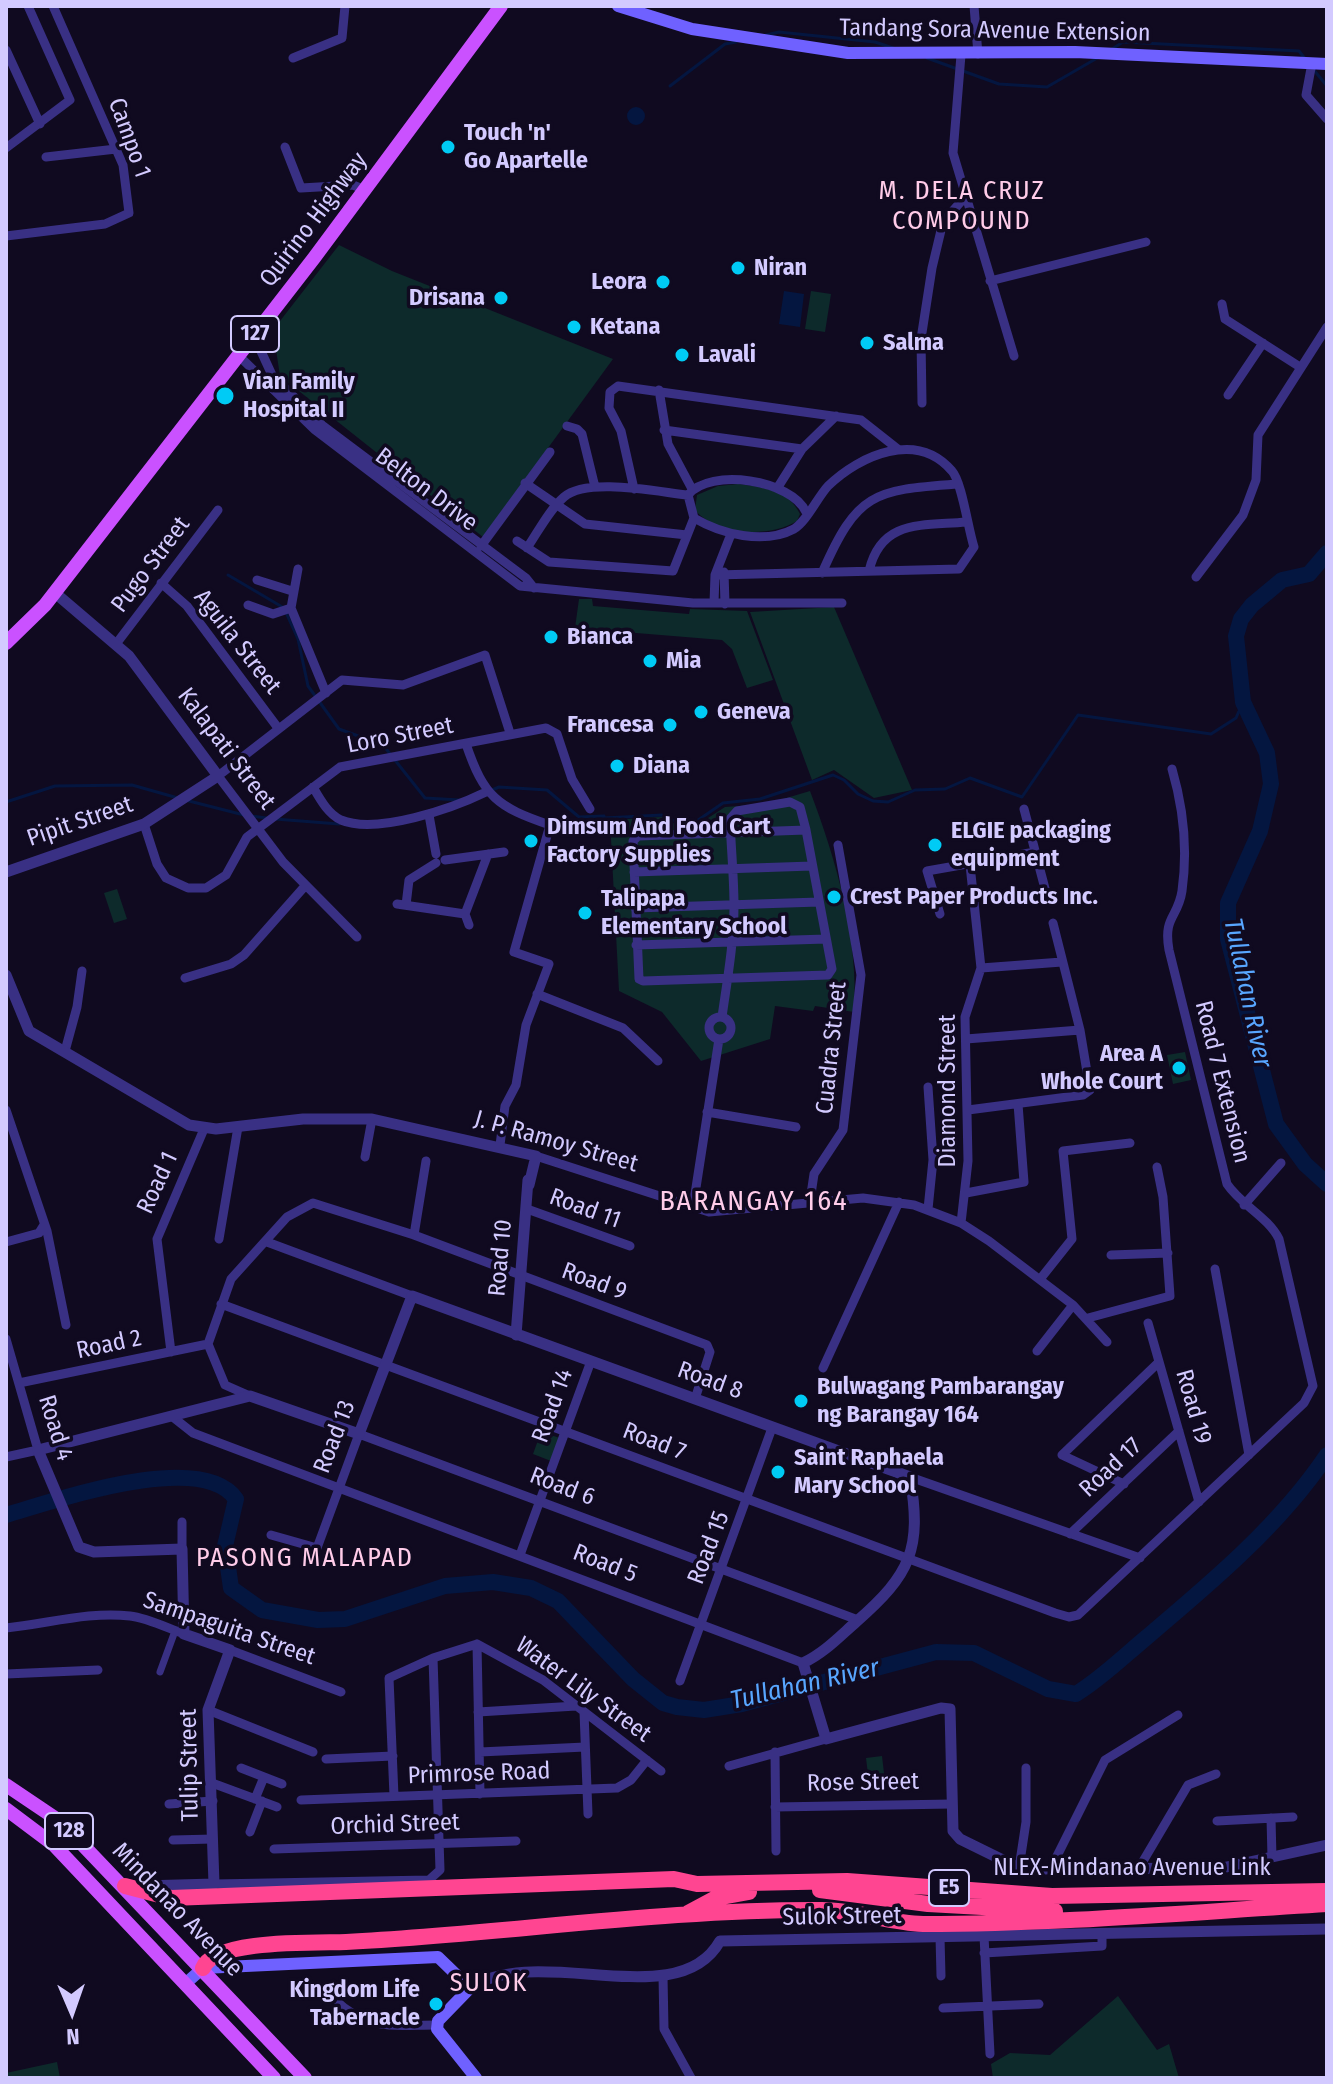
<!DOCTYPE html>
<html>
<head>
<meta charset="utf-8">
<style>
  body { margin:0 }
  #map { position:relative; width:1333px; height:2084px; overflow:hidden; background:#100a20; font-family:"Fira Sans Condensed",sans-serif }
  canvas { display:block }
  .frame { position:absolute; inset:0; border:8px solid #d3caff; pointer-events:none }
  .north { position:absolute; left:32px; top:1972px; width:80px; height:80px; -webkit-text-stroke:6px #100a20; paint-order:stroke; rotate:178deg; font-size:22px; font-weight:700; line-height:32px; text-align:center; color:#d3caff }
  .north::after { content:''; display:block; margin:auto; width:28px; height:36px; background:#d3caff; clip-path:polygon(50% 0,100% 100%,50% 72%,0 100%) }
</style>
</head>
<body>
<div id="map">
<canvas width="1333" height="2084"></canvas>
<div class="frame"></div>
<div class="north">N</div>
</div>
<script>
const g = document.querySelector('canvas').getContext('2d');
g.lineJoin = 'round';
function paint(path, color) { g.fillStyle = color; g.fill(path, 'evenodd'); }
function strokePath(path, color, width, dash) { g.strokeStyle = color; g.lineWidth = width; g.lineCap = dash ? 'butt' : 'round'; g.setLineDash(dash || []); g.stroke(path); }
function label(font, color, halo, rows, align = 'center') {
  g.font = font + ' "Fira Sans Condensed",sans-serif'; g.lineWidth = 7; g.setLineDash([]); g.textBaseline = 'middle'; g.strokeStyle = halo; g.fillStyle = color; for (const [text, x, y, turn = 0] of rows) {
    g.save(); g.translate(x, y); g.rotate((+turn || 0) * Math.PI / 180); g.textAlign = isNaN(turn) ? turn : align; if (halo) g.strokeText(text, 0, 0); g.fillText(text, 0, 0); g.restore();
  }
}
paint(new Path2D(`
  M339 245 392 271 613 359 483 537 280 376 273 330Z
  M811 291 831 294 825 332 805 329Z
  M738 484C762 487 789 490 800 514L797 521C769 538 717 536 695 510L697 495 718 486Z
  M579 599H592L593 606 689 614 690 609 747 611 773 680 747 688 732 649 722 640 575 628Z
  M834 607 912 790 874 798 834 770 812 780 750 612Z
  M810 791C836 859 859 939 854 1012L815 1006 813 1011 775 1006 770 1039 701 1061 662 1012 619 991 610 820 662 817 688 831 725 807 766 804Z
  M117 889 127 919 114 923 104 893Z
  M1185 1052 1191 1080 1173 1084 1167 1055Z
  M541 1432 560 1438 551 1461 533 1454Z
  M882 1756 886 1790 870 1791 866 1758Z
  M1118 1996 1157 2050 1169 2044 1179 2078H993L991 2064 1010 2053 1050 2055Z
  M57 2062 60 2078H6V2073Z`), '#0d2a2b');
paint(new Path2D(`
  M627 116a9 9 0 1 1 18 0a9 9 0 1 1-18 0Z
  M784 291 804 294 800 327 779 324Z`), '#041640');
strokePath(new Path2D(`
  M766 35 779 32 875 42 893 48
  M1112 49 1123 42 1299 51 1306 60
  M927 58 999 84 1047 87 1099 57
  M1313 69 1327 86
  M670 86 725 44 736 42
  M228 575 284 608 298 639 308 686 339 729 383 745 425 798 460 800
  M492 790 499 787 547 790 579 817 604 816
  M189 801 244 815
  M6 802 55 786 132 785 178 798
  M251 816 267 818
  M604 818 662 815 688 827 723 803 760 799 833 775 844 780 858 794 873 801 888 802 915 790 945 789 970 778 1022 797 1078 715 1211 734 1236 718 1243 702
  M275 819 339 824`), '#041640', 3);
strokePath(new Path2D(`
  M1327 553 1309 574 1282 580 1252 605 1241 619 1236 636 1243 702 1267 753 1271 784 1260 831 1228 903V939L1276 1124 1305 1164 1327 1184
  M6 1515C55 1501 201 1449 236 1499L225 1546 231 1588 262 1610 318 1620 345 1619 445 1586 493 1582 531 1588 558 1601 633 1679 663 1703 677 1707 704 1710 742 1704 936 1652 974 1653 1048 1689 1076 1694C1102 1678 1123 1657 1147 1637 1211 1583 1280 1525 1327 1455`), '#041640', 16);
strokePath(new Path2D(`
  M160 1672 175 1631`), '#393084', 7);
strokePath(new Path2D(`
  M974 6 978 54
  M6 50 40 124
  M961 55 953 153 1014 356
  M293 58 342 38 345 6
  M1312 63 1306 95 1327 119
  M285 147 301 188 353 185 365 190
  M6 148 70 100 28 6
  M46 157 116 149
  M6 236 105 224 129 213 123 165 53 6
  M990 281 1146 242
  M1222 304 1225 319 1300 367
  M254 336 272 375 322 425 526 578 534 588
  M238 355 315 430 520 586 693 603H842
  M659 390 668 444 692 489
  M1228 395 1263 343
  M922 403 921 339 932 268 943 222 965 197
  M567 426 577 429 582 434 595 487
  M664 430 802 449
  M525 483 585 524 687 535
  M778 487 802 449 836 416
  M634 489 621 431 609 408 610 392 618 386 861 420 899 450
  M688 495 694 518C721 534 764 545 794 529 807 521 817 498 828 486 860 455 917 430 952 471 962 482 968 529 974 547L959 569 715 575
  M517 541 549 562 673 571 694 518
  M481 546 550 452
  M527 548C538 532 549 510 564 497 587 477 658 492 688 495 710 467 792 480 806 512
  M298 569 291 608 326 693
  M869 571C881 519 922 526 966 522
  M724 572 725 604
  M822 573C857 493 873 490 957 484
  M1196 577 1243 515 1256 480 1258 435 1327 327
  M257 580 292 591
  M161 583 187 606 278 728
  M714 603 715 575 731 534
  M248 605 273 614 291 608
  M116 644 218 510
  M466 744C484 797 497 807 550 825L514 952 549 964 526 1025 516 1085 505 1106 500 1145
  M313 787C320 799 328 814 341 820 377 835 453 808 486 792
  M1024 809 1048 900
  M429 815 436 854
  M144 824 157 864 166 878 188 888H206L226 875 247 837 340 767 546 728 557 734 572 779 590 809
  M445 860 504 852
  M634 872 812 866
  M397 904 465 914
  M406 905 409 880 436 863
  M635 908 819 902
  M940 914 927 871 1035 852
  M469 925 465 914 488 854
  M357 937 283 862 218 776 342 680 403 685 485 655 510 733
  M636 945 826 939
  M981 968 1062 962
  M185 978 231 964 244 955 305 886
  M537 994 623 1028 658 1061
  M722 1017C727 981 734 943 734 906 734 877 731 848 730 819L737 811 790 802 800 807 806 830 832 969 828 975 643 981 639 979 633 841 638 836 806 830
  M709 1028a11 11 0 1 1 22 0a11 11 0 1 1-22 0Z
  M966 1039 1080 1030
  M65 1051 77 1007 82 971
  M6 1110 47 1231 66 1325
  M968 1110 1083 1095 1090 1090 1080 1030 1053 923
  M707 1112 796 1127
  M536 1156 709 1212 863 1198 914 1205 961 1223 989 1241 1073 1305 1107 1342
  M365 1157 372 1119
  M966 1193 1024 1182 1018 1104
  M810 1201 814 1174 843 1130 861 975 838 845
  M1244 1205 1281 1163
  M693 1207 719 1039
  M527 1209 630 1246
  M928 1209 933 1160 928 1087
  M961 1223 968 1161 965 1017 981 968 970 865
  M414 1235 426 1161
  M219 1239 238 1127
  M6 1242 39 1233 44 1225
  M267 1242 412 1296
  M1111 1255 1168 1253
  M1215 1269 1249 1455
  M1041 1278 1072 1239 1063 1151 1130 1143
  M221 1304 1055 1613 1069 1617 1078 1615 1304 1403 1313 1386 1279 1239C1268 1217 1241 1205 1227 1184L1169 950C1163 916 1178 918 1182 891 1188 848 1184 810 1172 769
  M1088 1318 1170 1296 1163 1197 1157 1167
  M1148 1323 1199 1502
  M6 1339 38 1450 6 1457
  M1037 1351 1073 1305
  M171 1352 157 1239 204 1129
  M823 1368 899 1202
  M19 1383 208 1344
  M250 1396 225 1385 208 1344 231 1279 287 1217 313 1203 414 1235 707 1345 710 1352 695 1399
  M174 1418 193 1433 803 1663
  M910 1477 1140 1558
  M1124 1484 1062 1455 1159 1362
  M182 1522V1549
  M1070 1534 1179 1431
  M271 1535 317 1548 359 1434 858 1620
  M520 1555 591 1361
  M6 1628C47 1624 89 1611 130 1616 148 1618 167 1628 184 1634
  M477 1644 480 1794
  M230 1650 341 1692
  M6 1674 98 1670
  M680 1681 772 1428
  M208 1710 313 1752
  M478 1712 576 1706
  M584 1712 588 1814
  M480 1752 585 1747
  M775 1752 776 1851
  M326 1759 393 1756
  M729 1766 826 1739
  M241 1768 282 1784
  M212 1783 277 1807
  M394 1796 389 1678 433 1658 477 1644 543 1680 661 1771
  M255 1799 264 1777
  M301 1800 617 1788 631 1780 647 1760
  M169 1804 213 1801
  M775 1807 952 1804
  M1271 1818 1272 1858
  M1217 1821 1293 1817
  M250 1832 262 1801
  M173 1840 213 1839
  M274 1849 516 1841
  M1019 1868 1026 1822V1768
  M1139 1868 1188 1785 1216 1774
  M1050 1870 1105 1760 1178 1715
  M214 1884 429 1880 440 1870 433 1658
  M984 1936 990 2054
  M940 1937 941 1976
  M984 1953 1102 1946V1935
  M663 1976 664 2029 691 2078
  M334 1999C367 2031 392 2025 436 2025
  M943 2008 1039 2004`), '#393084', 9);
strokePath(new Path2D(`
  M6 872 144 824 218 776 129 656 54 592
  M6 975 29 1031 189 1125 216 1129 303 1119H372L536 1156 529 1185
  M516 1335 528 1180
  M142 1886 214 1884 208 1710 230 1650 184 1634 182 1549 94 1552 79 1547 38 1450 250 1396 359 1434 412 1296 910 1477C922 1549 911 1574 856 1622 839 1637 824 1653 803 1663L826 1739 941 1708 950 1709 953 1831 960 1839 1019 1868 1035 1869 1222 1868 1327 1845
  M470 1988C539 1942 678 2016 720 1941L1327 1929`), '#393084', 11);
strokePath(new Path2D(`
  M618 6 692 29 848 53 1075 52 1327 64
  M185 1984 203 1968 438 1957 470 1988 438 2021 437 2029 476 2078`), '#6f61ff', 12);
strokePath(new Path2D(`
  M6 643 45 605 314 258 501 6
  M6 1785 55 1818 79 1841 305 2078
  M6 1809 54 1845 274 2078`), '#ca51ff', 14);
strokePath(new Path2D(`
  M125 1886 171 1898 674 1879 697 1884 847 1881 1052 1896 1327 1891
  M820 1890 928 1904 1055 1911
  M688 1913 716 1898 749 1892
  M203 1968C214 1939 316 1943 346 1942 504 1934 663 1909 822 1910 856 1910 889 1923 923 1924 1058 1924 1193 1912 1327 1904`), '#ff4591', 16);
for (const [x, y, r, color] of [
  [448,147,8,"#00cbf5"],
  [738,268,8,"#00cbf5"],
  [663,282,8,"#00cbf5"],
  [501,298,8,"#00cbf5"],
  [574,327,8,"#00cbf5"],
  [867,343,8,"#00cbf5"],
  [682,355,8,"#00cbf5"],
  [225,396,10,"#00cbf5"],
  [551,637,8,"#00cbf5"],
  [650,661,8,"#00cbf5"],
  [701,712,8,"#00cbf5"],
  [670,725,8,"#00cbf5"],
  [617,766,8,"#00cbf5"],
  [531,841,8,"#00cbf5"],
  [935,845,8,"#00cbf5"],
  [834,897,8,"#00cbf5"],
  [585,913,8,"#00cbf5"],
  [1179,1068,8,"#00cbf5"],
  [801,1401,8,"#00cbf5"],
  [778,1472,8,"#00cbf5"],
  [436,2004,8,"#00cbf5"]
]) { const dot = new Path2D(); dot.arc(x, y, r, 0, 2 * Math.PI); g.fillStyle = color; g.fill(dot); strokePath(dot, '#100a20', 3); }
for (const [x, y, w] of [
  [255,334,48],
  [69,1831,48],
  [949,1888,40]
]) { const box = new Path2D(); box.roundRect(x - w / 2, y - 18, w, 36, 6); g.fillStyle = '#100a20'; g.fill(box); strokePath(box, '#d3caff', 2); }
label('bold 22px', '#d3caff', null, [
  ["127",255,334],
  ["128",69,1831],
  ["E5",949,1888]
]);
label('24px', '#d3caff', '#100a20', [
  ["Tandang Sora Avenue Extension",995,31,1],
  ["Campo 1",129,138,70],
  ["Quirino Highway",314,220,-53],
  ["Belton Drive",426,490,37],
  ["Pugo Street",151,565,-53],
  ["Aguila Street",237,642,52],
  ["Loro Street",400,736,-11],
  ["Kalapati Street",226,749,53],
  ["Pipit Street",80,822,-19],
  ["Cuadra Street",832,1048,-84],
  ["Road 7 Extension",1222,1082,76],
  ["Diamond Street",948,1091,-90],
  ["J. P. Ramoy Street",556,1142,16],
  ["Road 1",158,1183,-65],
  ["Road 11",585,1209,20],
  ["Road 10",501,1258,-85],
  ["Road 9",594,1282,20],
  ["Road 2",109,1345,-12],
  ["Road 8",710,1381,20],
  ["Road 14",553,1406,-70],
  ["Road 19",1193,1407,74],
  ["Road 4",55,1428,73],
  ["Road 13",335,1437,-69],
  ["Road 7",654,1442,21],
  ["Road 17",1111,1468,-43],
  ["Road 6",562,1487,21],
  ["Road 15",709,1548,-69],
  ["Road 5",605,1564,21],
  ["Sampaguita Street",229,1629,19],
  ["Water Lily Street",583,1690,36],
  ["Tulip Street",190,1765,-91],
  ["Primrose Road",479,1774,-2],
  ["Rose Street",863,1783,-1],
  ["Orchid Street",395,1825,-2],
  ["NLEX-Mindanao Avenue Link",1132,1868],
  ["Mindanao Avenue",177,1910,46],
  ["Sulok Street",842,1917,-1]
]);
label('bold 24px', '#d3caff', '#100a20', [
  ["Touch 'n'",464,133],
  ["Go Apartelle",464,161],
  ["Niran",754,268],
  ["Leora",647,282,"right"],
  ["Drisana",485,298,"right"],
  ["Ketana",590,327],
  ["Salma",883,343],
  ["Lavali",698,355],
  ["Vian Family",243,382],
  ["Hospital II",243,410],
  ["Bianca",567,637],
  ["Mia",666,661],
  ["Geneva",717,712],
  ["Francesa",654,725,"right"],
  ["Diana",633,766],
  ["Dimsum And Food Cart",547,827],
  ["Factory Supplies",547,855],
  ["ELGIE packaging",951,831],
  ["equipment",951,859],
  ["Crest Paper Products Inc.",850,897],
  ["Talipapa",601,899],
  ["Elementary School",601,927],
  ["Area A",1163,1054,"right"],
  ["Whole Court",1163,1082,"right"],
  ["Bulwagang Pambarangay",817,1387],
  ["ng Barangay 164",817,1415],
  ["Saint Raphaela",794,1458],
  ["Mary School",794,1486],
  ["Kingdom Life",420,1990,"right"],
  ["Tabernacle",420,2018,"right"]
], 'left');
g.letterSpacing = '2px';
label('26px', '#ffcce9', '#100a20', [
  ["M. DELA CRUZ",962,192],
  ["COMPOUND",962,222],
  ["PASONG MALAPAD",305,1559],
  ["SULOK",489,1984]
]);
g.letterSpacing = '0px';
label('italic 26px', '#58a6ff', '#100a20', [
  ["Tullahan River",1247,993,78],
  ["Tullahan River",805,1685,-13]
]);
g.letterSpacing = '2px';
label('28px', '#ffcce9', '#100a20', [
  ["BARANGAY 164",754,1202]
]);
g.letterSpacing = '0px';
</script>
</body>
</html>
